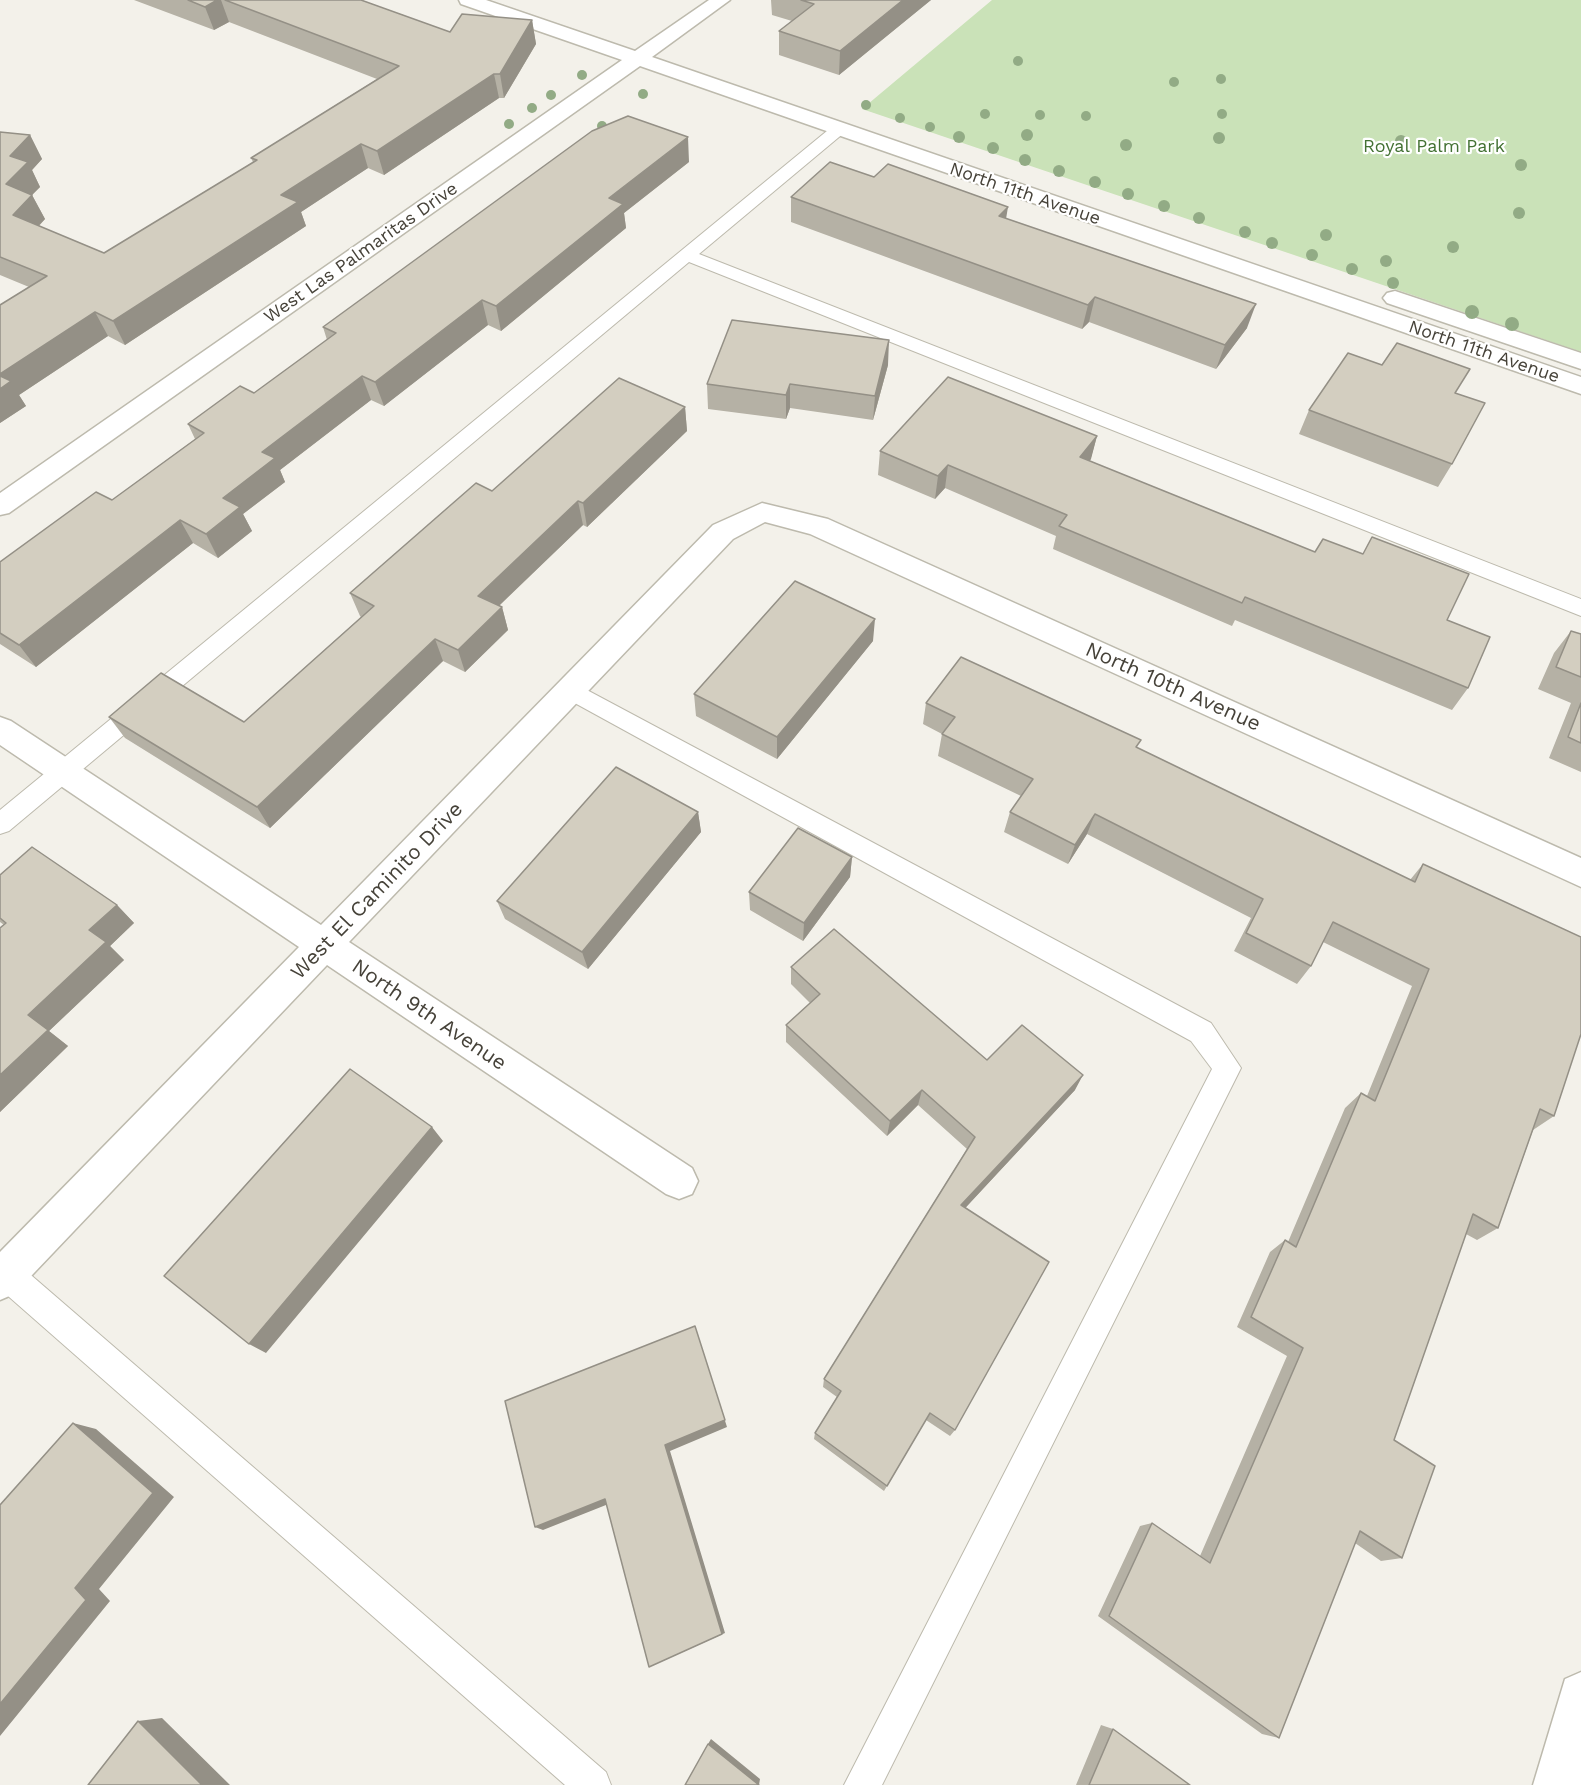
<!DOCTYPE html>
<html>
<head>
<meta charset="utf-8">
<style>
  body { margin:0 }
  canvas { display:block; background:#f3f1ea }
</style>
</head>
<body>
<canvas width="1581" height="1785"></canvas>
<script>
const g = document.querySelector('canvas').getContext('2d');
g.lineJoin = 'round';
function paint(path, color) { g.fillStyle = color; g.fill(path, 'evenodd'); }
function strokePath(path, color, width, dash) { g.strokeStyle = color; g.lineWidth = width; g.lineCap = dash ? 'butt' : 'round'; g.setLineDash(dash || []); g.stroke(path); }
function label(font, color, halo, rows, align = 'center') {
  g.font = font + ' "Work Sans",sans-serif'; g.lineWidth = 4.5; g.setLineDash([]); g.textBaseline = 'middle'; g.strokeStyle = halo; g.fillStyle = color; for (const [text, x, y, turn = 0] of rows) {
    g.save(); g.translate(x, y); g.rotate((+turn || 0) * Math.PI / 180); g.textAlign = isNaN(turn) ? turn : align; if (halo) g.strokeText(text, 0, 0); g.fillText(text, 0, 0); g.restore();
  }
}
paint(new Path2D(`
  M992 0H1581V352L862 109Z`), '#cae2b8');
const lane = new Path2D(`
  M839 124 847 129 845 132 699 254 1581 599V616L689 262 9 831 0 834V810L833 126Z
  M570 681 1211 1023 1241 1068 882 1785H844L1212 1069 1191 1041 562 696 559 690 562 684Z
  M6 1259 17 1263 606 1772 611 1785H565L0 1289V1261Z`);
const street = new Path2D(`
  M459 0H486L635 51 709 0H730L652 57 1581 377V394L640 66 9 513 0 515V493L622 60 461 4Z
  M1395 291 1581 353V369L1387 303 1383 298 1387 293Z
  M762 503 828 519 1581 858V887L810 534 765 522 733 539 349 942 692 1168 698 1181 692 1194 679 1199 666 1194 327 965 14 1294 0 1300V1252L299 947 0 745V717L11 721 321 925 713 525Z
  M1581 1672V1785H1533L1565 1679Z`);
strokePath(lane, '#bdbaad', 2);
strokePath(street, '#bdbaad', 3);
paint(lane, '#fff');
paint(street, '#fff');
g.fillStyle = '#92ab85';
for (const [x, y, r] of [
  [1018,61,5],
  [582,75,5],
  [1221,79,5],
  [1174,82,5],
  [643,94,5],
  [551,95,5],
  [866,105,5],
  [532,108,5],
  [985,114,5],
  [1222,114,5],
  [1040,115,5],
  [1086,116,5],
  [900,118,5],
  [509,124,5],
  [602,126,5],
  [930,127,5],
  [1027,135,6],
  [959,137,6],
  [1219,138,6],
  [1401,141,6],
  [1126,145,6],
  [993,148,6],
  [1025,160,6],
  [1521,165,6],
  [1059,171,6],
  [1095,182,6],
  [1128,194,6],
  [1164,206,6],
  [1519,213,6],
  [1199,218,6],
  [1245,232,6],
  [1326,235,6],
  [1272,243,6],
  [1453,247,6],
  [1312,255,6],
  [1386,261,6],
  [1352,269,6],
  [1393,283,6],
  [1472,312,7],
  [1512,324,7]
]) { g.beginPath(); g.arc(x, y, r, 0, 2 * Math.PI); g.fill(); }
paint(new Path2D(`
  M134 0H361L450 32 532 20 536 44 504 98H499L384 175 368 168 301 212 306 226 125 345 108 336 19 395 26 406 0 423 29 287 0 275V132L30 135 42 159 32 170 40 187 32 195 45 219 39 226 104 253 253 162 251 158 377 79 229 22 214 30Z
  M771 0H931L839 75 779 55V31L792 21 772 15Z
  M689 162 624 213 626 228 501 331 488 325 384 406 371 400 280 470 285 482 243 514 252 531 218 558 193 543 36 667 0 644V562L112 500 195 439 188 424 254 393 327 340 323 327Z
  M874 177 1006 218 1247 328 1216 369 1089 322 1082 329 791 222V197Z
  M888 365 873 420 790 408 786 419 708 409 707 384Z
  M1457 393 1452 464 1438 487 1299 434 1309 410Z
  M685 407 687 431 587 527 583 525 499 606 502 607 508 630 465 672 443 661 270 828 125 738 109 717 244 722 361 617 360 616 350 593 492 491Z
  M1097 436 1090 461 1447 620 1468 688 1452 710 1235 620 1232 626 1053 549 1056 536 945 488 935 499 878 475 880 451Z
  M1571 631 1581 634V772L1549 758 1571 703 1538 689 1554 653Z
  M873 641 777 759 696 716 694 694Z
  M926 703 1137 748 1410 880 1423 864 1554 1116 1533 1130 1498 1228 1477 1240 1466 1234 1394 1440 1402 1558 1381 1561 1355 1543 1279 1738 1262 1734 1098 1616 1140 1526 1152 1523 1200 1556 1287 1356 1237 1327 1270 1252 1285 1240 1288 1242 1345 1108 1361 1093 1367 1096 1412 986 1323 942 1311 966 1297 984 1234 951 1251 918 1087 834 1068 864 1004 832 1010 812 1021 796 938 756 942 734 923 724Z
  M698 812 701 832 588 969 505 919 497 901Z
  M852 857 850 877 803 941 750 910 749 892Z
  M0 875 117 905 134 923 110 946 124 960 49 1031 68 1046 0 1112V928L4 925 0 922Z
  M791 967 987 1060 1075 1090 965 1208 955 1430 950 1436 926 1420 884 1491 814 1439 815 1433 837 1397 823 1387 824 1379 967 1149 918 1105 887 1136 786 1042V1025L810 1003 791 984Z
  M1101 1725 1113 1729 1190 1785H1076Z`), '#b5b1a5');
paint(new Path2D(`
  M217 0H221L229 22 214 30 205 7Z
  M903 0H931L839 75 840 51Z
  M532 20 536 44 504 98 500 74Z
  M494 74 499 98 384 175 377 151Z
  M30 135 42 159 32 170 40 187 32 195 45 219 26 239 13 215 6 184 10 156Z
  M688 137 689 162 624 213 626 228 501 331 496 306 609 198Z
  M361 144 368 168 301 212 306 226 125 345 113 321 281 195Z
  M1008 207 1004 231 999 216Z
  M1095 297 1089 322 1082 329 1088 305Z
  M482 300 488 325 384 406 375 382Z
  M1256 304 1247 328 1216 369 1225 345Z
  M95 312 108 336 19 395 26 406 0 423V374Z
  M889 340 888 365 873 420 875 396Z
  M362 376 371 400 280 470 285 482 243 514 252 531 218 558 206 534 223 498 262 452Z
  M790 384V408L786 419V395Z
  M685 407 687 431 587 527 583 503Z
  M1097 436 1091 459 1075 481 1080 457Z
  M948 465 945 488 935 499 938 476Z
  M578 501 583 525 485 619 478 596Z
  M180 520 193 543 36 667 19 645Z
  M502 607 508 630 465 672 458 650Z
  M875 619 873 641 777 759V737Z
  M435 639 443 661 270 828 257 807Z
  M698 812 701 832 588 969 582 952Z
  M1095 814 1087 834 1068 864 1075 845Z
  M852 857 850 877 803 941 804 923Z
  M117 905 134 923 110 946 124 960 49 1031 68 1046 0 1112V1075L28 1015 89 930Z
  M1083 1075 1075 1090 956 1218 961 1205Z
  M922 1090 918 1105 887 1136 890 1121Z
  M432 1127 443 1141 266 1353 249 1344Z
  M695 1326 727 1427 670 1451 725 1633 649 1667 665 1445Z
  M73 1423 96 1429 174 1497 99 1589 110 1601 0 1736V1704L75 1588Z
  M605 1499 611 1503 543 1530 535 1527Z
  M162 1718 230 1785H202L138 1721Z
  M711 1739 760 1779 759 1785 708 1744Z`), '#949086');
const building = new Path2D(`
  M188 0H217L205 7Z
  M225 0H361L450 32 462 14 532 20 500 74H494L377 151 361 144 281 195 298 202 113 321 95 312 0 374V305L47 276 0 257V132L30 135 10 156 28 162 6 184 32 195 13 215 104 253 257 160 251 158 399 66Z
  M801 0H903L840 51 779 31 814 4Z
  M628 116 688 137 609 198 623 204 496 306 482 300 375 382 362 376 262 452 275 458 223 498 240 507 206 534 180 520 19 645 0 633V562L96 492 112 500 204 433 188 424 240 386 254 393 336 333 323 327 592 131Z
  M830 162 874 177 888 164 1008 207 999 216 1256 304 1225 345 1095 297 1088 305 791 197Z
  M732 320 889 340 875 396 790 384 786 395 707 384Z
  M1397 343 1470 369 1455 393 1485 403 1452 464 1309 410 1348 353 1382 365Z
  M0 376 11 381 0 389Z
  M948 377 1097 436 1080 457 1315 552 1323 539 1363 554 1372 537 1469 574 1447 620 1490 637 1468 688 1245 597 1242 603 1059 526 1067 515 948 465 938 476 880 451Z
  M619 378 685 407 583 503 578 501 478 596 502 607 458 650 435 639 257 807 109 717 161 673 244 722 374 606 350 593 476 483 492 491Z
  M795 581 875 619 777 737 694 694Z
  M1571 631 1581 634V677L1556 667Z
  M961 657 1141 740 1136 747 1415 882 1423 864 1581 937V1034L1554 1116 1540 1109 1498 1228 1473 1214 1394 1440 1435 1466 1402 1558 1360 1531 1279 1738 1109 1616 1152 1523 1210 1563 1303 1348 1251 1317 1285 1240 1296 1247 1361 1093 1375 1101 1429 969 1333 922 1311 966 1246 933 1263 899 1095 814 1075 845 1010 812 1033 779 942 734 955 717 926 703Z
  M1581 703V743L1568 737Z
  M616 767 698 812 582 952 497 901Z
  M798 828 852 857 804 923 749 892Z
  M32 847 117 905 89 930 106 942 28 1015 48 1030 0 1075V928L6 923 0 918V875Z
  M834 929 987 1060 1022 1025 1083 1075 961 1205 1049 1262 955 1430 930 1413 887 1486 815 1433 841 1391 824 1379 975 1137 922 1090 890 1121 786 1025 820 994 791 967Z
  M350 1069 432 1127 249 1344 164 1276Z
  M695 1326 725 1420 665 1445 722 1634 649 1667 605 1499 535 1527 505 1401Z
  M73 1423 153 1493 75 1588 86 1600 0 1704V1505Z
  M138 1721 202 1785H88Z
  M1113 1729 1190 1785H1089Z
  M708 1744 759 1785H685Z`);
paint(building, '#d3cec0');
strokePath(building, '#949086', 1.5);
label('18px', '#437133', '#fff', [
  ["Royal Palm Park",1434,147]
]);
label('18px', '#464239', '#fff', [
  ["North 11th Avenue",1025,194,19],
  ["West Las Palmaritas Drive",361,253,-35],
  ["North 11th Avenue",1484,352,19]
]);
label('21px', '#464239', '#fff', [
  ["North 10th Avenue",1173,687,24],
  ["West El Caminito Drive",377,891,-46],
  ["North 9th Avenue",429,1015,34]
]);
</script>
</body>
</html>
